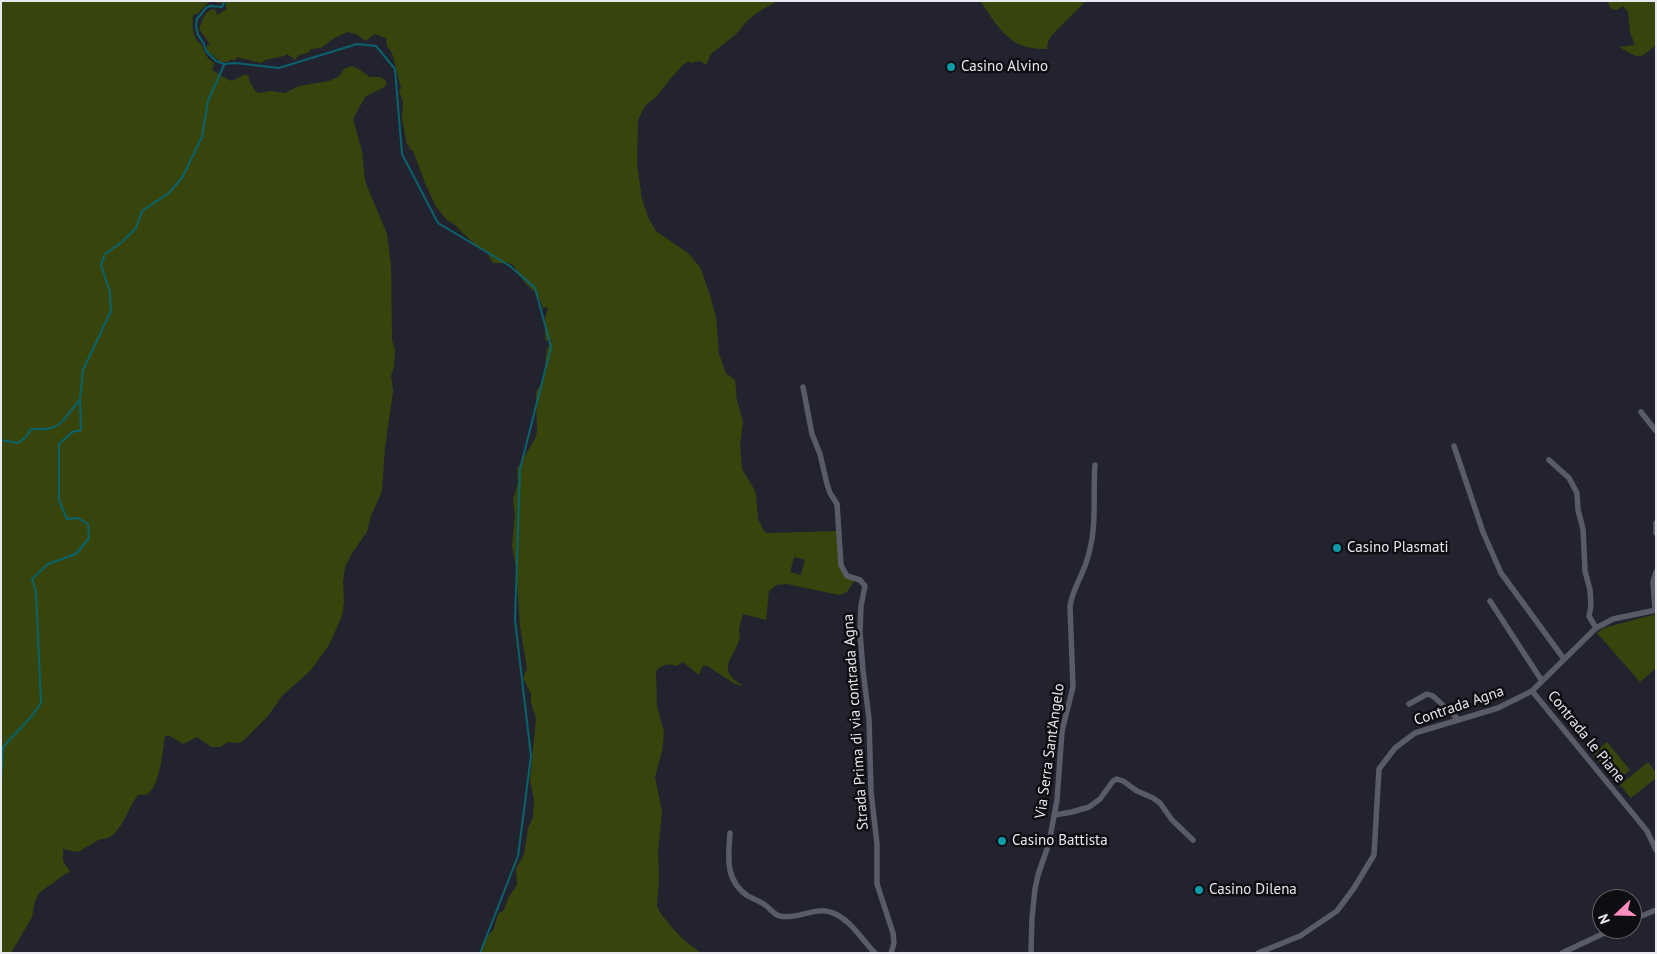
<!DOCTYPE html>
<html>
<head>
<meta charset="utf-8">
<style>
  body { margin:0 }
  #map { position:relative; width:1657px; height:954px; overflow:hidden; background:#23232f; font-family:"PT Sans",sans-serif }
  canvas { display:block }
  .frame { position:absolute; inset:0; border:2px solid #e7e8f0; pointer-events:none }
  .north { position:absolute; left:1592px; top:889px; width:50px; height:50px; box-sizing:border-box; background:#0d0d12; border:1px solid #64656b; border-radius:50%; rotate:249deg; font-size:14px; font-weight:700; line-height:20px; text-align:center; color:#e7e8f0 }
  .north::after { content:''; display:block; margin:auto; width:18px; height:22px; background:#fd8ebf; clip-path:polygon(50% 0,100% 100%,50% 72%,0 100%) }
</style>
</head>
<body>
<div id="map">
<canvas width="1657" height="954"></canvas>
<div class="frame"></div>
<div class="north">N</div>
</div>
<script>
const g = document.querySelector('canvas').getContext('2d');
g.lineJoin = 'round';
function paint(path, color) { g.fillStyle = color; g.fill(path, 'evenodd'); }
function strokePath(path, color, width, dash) { g.strokeStyle = color; g.lineWidth = width; g.lineCap = dash ? 'butt' : 'round'; g.setLineDash(dash || []); g.stroke(path); }
function label(font, color, halo, rows, align = 'center') {
  g.font = font + ' "PT Sans",sans-serif'; g.lineWidth = 5; g.setLineDash([]); g.textBaseline = 'middle'; g.strokeStyle = halo; g.fillStyle = color; for (const [text, x, y, turn = 0] of rows) {
    g.save(); g.translate(x, y); g.rotate((+turn || 0) * Math.PI / 180); g.textAlign = isNaN(turn) ? turn : align; if (halo) g.strokeText(text, 0, 0); g.fillText(text, 0, 0); g.restore();
  }
}
paint(new Path2D(`
  M1 1H224L222 4 210 1 197 14 193 15C192 26 192 38 202 45 204 52 207 59 214 63L212 70 227 79 232 81 246 74 248 76 251 84 256 92 260 93 271 91 285 93 299 86 329 81 338 77 344 69 352 66 357 68 370 77H380L386 80V86L365 97 353 119 362 151 365 181 387 234 391 266 392 340 395 350 394 366 391 376 393 391 385 448 382 491 371 516 367 532 352 553 345 567 343 582 344 602 342 616 329 645 311 670 282 696 268 716 243 741 240 743 228 742 220 747H211L197 737 183 744 170 736H165C163 748 160 791 145 795 143 795 140 794 138 795 128 807 119 842 100 839L78 852 63 849V861L70 872 65 874 39 893 35 901 32 917 11 953H1Z
  M226 1H236L238 3 240 1H778L758 12 747 21 736 34 711 54 706 65 700 61 690 63 689 61 683 65 671 78 656 97 645 106 638 120 637 163 642 200 648 217 656 231 688 253 700 267 709 292 716 317 719 354 726 373 735 380 737 401 743 421 740 445 742 469 754 489 756 495 758 519 764 531 767 533 841 531 842 557 845 572 855 580 847 592 839 595 787 584 776 585 769 591 766 620 743 614C742 619 740 624 739 629 739 633 741 637 739 641 731 662 716 670 744 686L735 684 706 665 702 667 699 675 683 662 676 666C669 663 661 665 656 671L657 706 664 732 662 751 655 777 662 811 658 851 659 879 657 906 661 914 674 930 685 941 701 953H481L484 940 494 929 498 914 504 910 508 898 517 885 516 868 524 855 528 828 533 817 534 800 530 780 536 718 531 703V694L523 678 527 669 520 626 516 568 512 546 515 515 513 500 518 483 517 469 535 439 537 432 536 392 543 382 547 349 552 340 546 341 545 339V317L548 309 546 307 543 308 538 295 525 283 513 265 509 263H493L487 253 474 244 455 225 446 219 435 205 425 183 413 151 410 149 409 146 407 144 402 119 403 101 399 92 401 88 392 53 387 46 386 38 374 34 366 41 356 34 347 32 333 39 321 48 311 49 308 53 299 55 296 58V60L287 54 284 56 265 60 261 63 237 57 234 61 232 59 228 62H221L207 51V45L210 44 199 29C203 21 203 11 214 9L216 11 217 15 226 10ZM794 557 805 560 801 575 790 572Z
  M980 1H1086L1051 36 1048 42 1047 49C1009 50 1000 29 980 1Z
  M1607 1H1656V45C1636 62 1641 58 1619 47L1635 45 1630 32 1628 12 1623 6 1617 10 1611 9Z
  M1656 614V668L1640 682 1597 633 1604 628Z
  M1607 742 1630 770 1617 781 1593 754Z
  M1648 762 1656 773V778L1631 798 1620 785Z`), '#37450d');
strokePath(new Path2D(`
  M225 1 222 7 210 6 206 8 197 19 196 26 198 35 204 44 206 51 216 61 224 64 235 63 279 68 357 44 376 46 395 69 402 154 438 223 510 266 535 288 551 347 520 469 515 620 531 756 518 856 480 953
  M1 440 18 443 26 437 31 429C37 429 45 430 51 428 64 425 71 408 80 400
  M1 783 3 747 31 717 41 703 36 592 32 579 48 564 76 554 89 538 88 524 78 518 67 519 59 500V444L72 432 81 430 80 399 83 370 111 311 110 292 101 265 105 254 122 242 136 228 142 211 169 193 182 178 202 137 208 101 224 65`), '#09636d', 2);
strokePath(new Path2D(`
  M803 387 812 434 820 454 827 484 830 493 837 504 841 565 847 576 860 580 865 586 861 606 860 632 863 670 869 719 871 791 877 844V884L893 933 894 943 891 953
  M1641 412 1656 431
  M1454 446 1483 532 1501 573 1564 659
  M1549 460 1569 478 1577 493 1578 510 1583 529 1585 571 1590 590 1591 606 1589 616 1596 628
  M1656 523V533
  M1490 601 1542 681
  M1655 610 1653 582 1656 572
  M1656 610 1613 619 1596 628 1532 691 1629 809 1647 831 1656 850
  M1409 704 1427 694 1433 696 1459 720
  M1054 815 1072 812 1089 807 1100 799 1113 781 1117 779 1123 781 1137 791 1153 798 1160 803 1172 820 1193 840
  M730 833C728 857 725 881 748 896 753 899 760 901 765 905 770 908 774 915 780 916 796 920 814 907 830 912 849 917 862 940 875 953
  M1632 920 1656 910
  M1031 953 1032 918 1035 889 1038 875 1049 843 1057 800 1062 731 1073 687 1070 606C1072 593 1077 585 1082 573 1087 563 1090 550 1092 539 1096 514 1093 490 1095 465
  M1258 953 1300 936 1337 911 1354 888 1374 855 1379 769 1395 748 1415 733 1498 708 1532 691
  M1562 953 1613 929`), '#5a5b68', 5.5);
for (const [x, y, r, color] of [
  [951,67,5,"#0f9aa8"],
  [1337,548,5,"#0f9aa8"],
  [1002,841,5,"#0f9aa8"],
  [1199,890,5,"#0f9aa8"]
]) { const dot = new Path2D(); dot.arc(x, y, r, 0, 2 * Math.PI); g.fillStyle = color; g.fill(dot); strokePath(dot, '#0d0d12', 2); }
label('15px', '#e7e8f0', '#0d0d12', [
  ["Casino Alvino",961,67],
  ["Casino Plasmati",1347,548],
  ["Casino Battista",1012,841],
  ["Casino Dilena",1209,890]
], 'left');
label('15px', '#e7e8f0', '#0d0d12', [
  ["Contrada Agna",1459,706,-19],
  ["Strada Prima di via contrada Agna",856,722,-94],
  ["Contrada le Piane",1586,737,51],
  ["Via Serra Sant'Angelo",1050,751,-82]
]);
</script>
</body>
</html>
